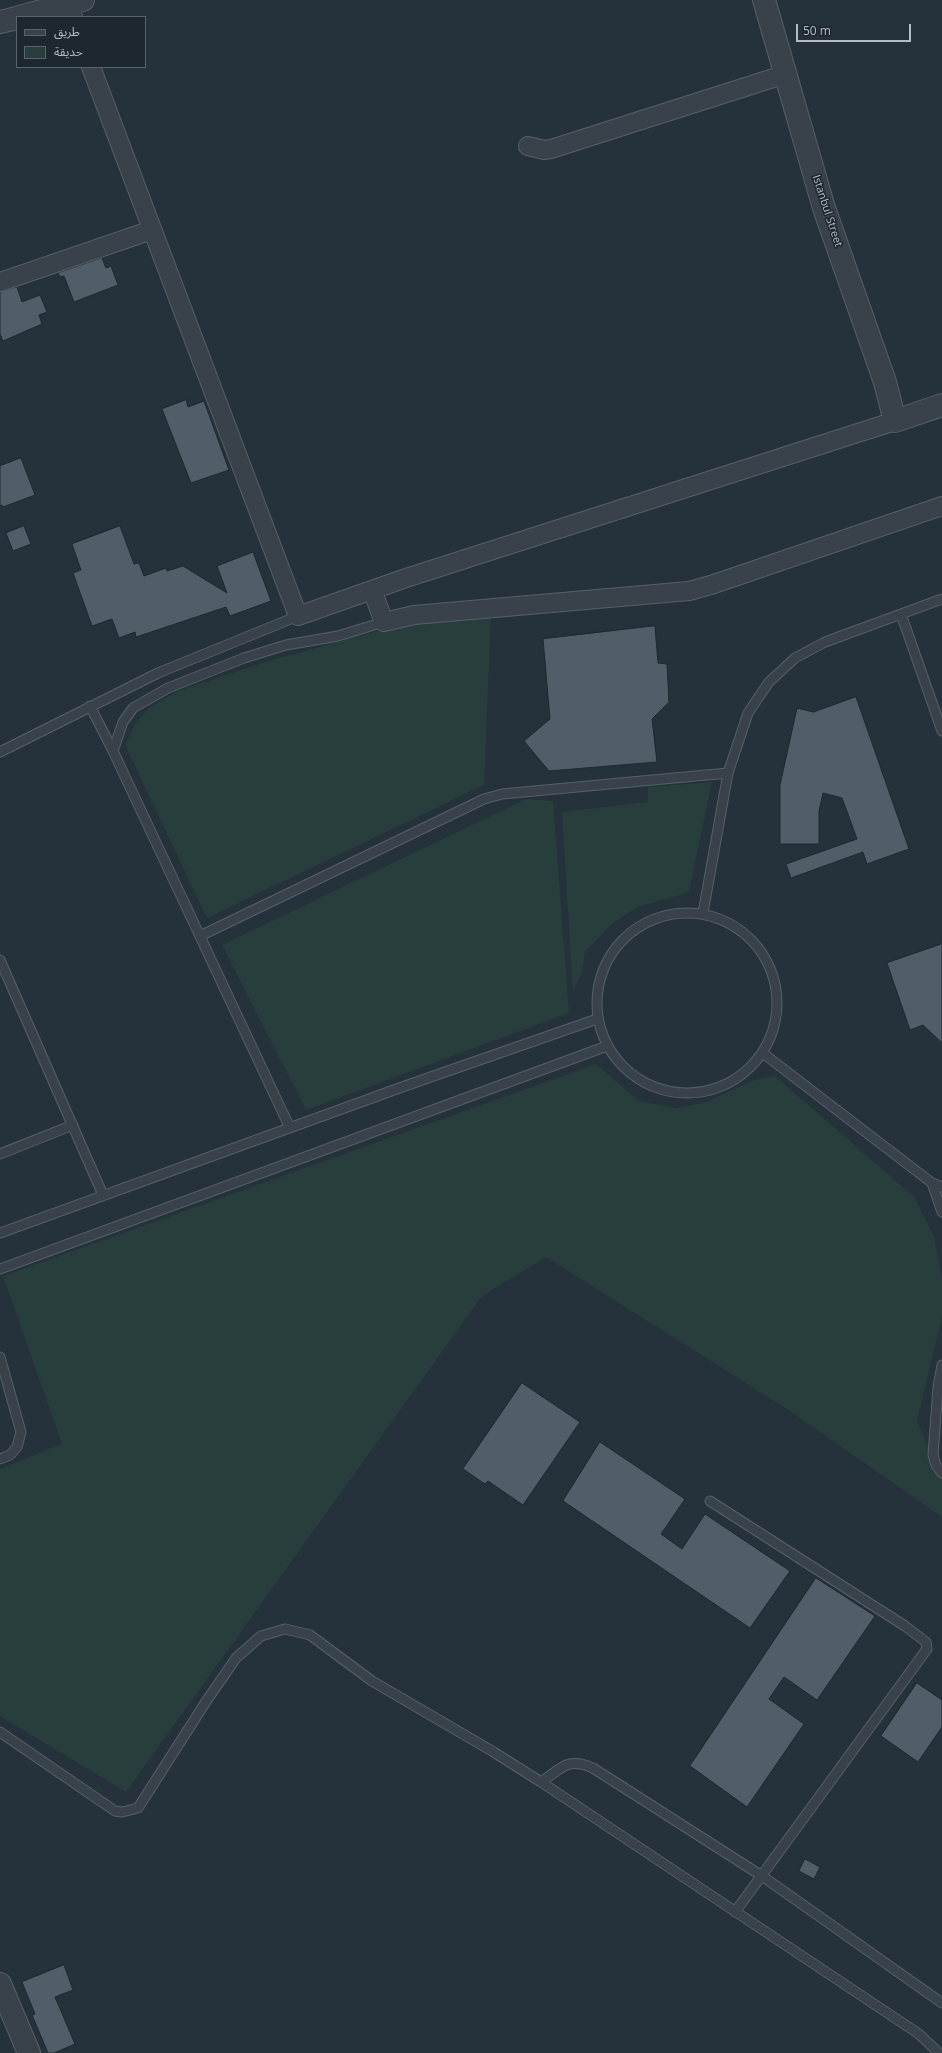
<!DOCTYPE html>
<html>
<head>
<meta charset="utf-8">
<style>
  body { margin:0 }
  #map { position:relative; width:942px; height:2053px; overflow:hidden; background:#25313b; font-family:"Open Sans","Noto Sans Arabic",sans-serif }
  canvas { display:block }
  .legend { position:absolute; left:16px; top:16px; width:130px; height:52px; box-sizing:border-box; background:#1e2730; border:1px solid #5a636c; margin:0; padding:5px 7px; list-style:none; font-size:12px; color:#b4bdc7 }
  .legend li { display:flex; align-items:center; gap:8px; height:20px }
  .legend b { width:20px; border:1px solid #5a636c }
  .scale { position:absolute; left:796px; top:24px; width:115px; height:18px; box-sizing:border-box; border:2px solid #b4bdc7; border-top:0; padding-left:5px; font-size:12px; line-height:14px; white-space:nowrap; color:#b4bdc7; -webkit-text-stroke:3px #1e2730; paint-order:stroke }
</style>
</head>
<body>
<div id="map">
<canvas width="942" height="2053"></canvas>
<ul class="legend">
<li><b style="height:5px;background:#39424b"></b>طريق</li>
<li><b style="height:11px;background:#283e3d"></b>حديقة</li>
</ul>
<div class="scale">50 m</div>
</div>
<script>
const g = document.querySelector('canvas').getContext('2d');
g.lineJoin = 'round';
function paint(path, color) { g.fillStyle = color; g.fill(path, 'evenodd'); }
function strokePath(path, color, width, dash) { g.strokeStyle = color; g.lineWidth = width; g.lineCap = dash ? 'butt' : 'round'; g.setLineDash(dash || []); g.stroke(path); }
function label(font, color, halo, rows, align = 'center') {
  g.font = font + ' "Open Sans",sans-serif'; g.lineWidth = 3; g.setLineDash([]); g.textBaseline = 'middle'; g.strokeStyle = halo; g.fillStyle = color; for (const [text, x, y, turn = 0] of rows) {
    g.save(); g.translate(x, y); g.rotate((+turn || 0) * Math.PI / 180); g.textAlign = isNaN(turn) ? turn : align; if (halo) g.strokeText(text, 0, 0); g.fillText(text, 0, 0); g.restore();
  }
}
paint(new Path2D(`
  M491 616 484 785 207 918 125 745 136 722 149 708 178 691 265 662 396 626Z
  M712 782 689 892 638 907 614 922 585 952 582 973 573 992 562 812 648 802V787Z
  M526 799 553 801 569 1013 306 1110 222 945Z
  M596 1064 639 1101 676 1108 704 1103 754 1080 775 1076 914 1197 934 1236 942 1279V1316L917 1421 942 1478V1517L787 1409 546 1257 482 1296 126 1792 0 1716V1469L62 1444 3 1276Z`), '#283e3d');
const building = new Path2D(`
  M102 258 106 268 111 266 118 285 74 302 64 276 60 277 58 273Z
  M17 287 22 302 40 295 47 312 39 315 42 324 3 341 0 334V292Z
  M186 400 188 407 204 401 229 470 191 483 162 409Z
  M21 458 35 495 3 507 2 505 0 506V466Z
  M24 526 31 544 13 551 6 533Z
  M120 526 134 564 139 563 144 576 166 568 167 571 183 566 227 593 217 566 253 552 271 601 230 616 226 607 136 637 135 632 119 638 112 619 92 626 73 573 81 570 72 544Z
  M655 626 658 663 667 664 669 702 652 719 657 762 549 771 524 741 550 719 543 639Z
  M856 697 909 849 867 864 863 852 791 878 786 864 857 839 842 798 823 793 819 811V844H780V785L797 708 813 712Z
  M942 944V1043L923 1025 910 1030 887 963Z
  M522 1383 580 1422 523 1505 488 1481 485 1484 463 1469Z
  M600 1442 685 1499 661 1534 682 1549 705 1514 790 1571 750 1628 563 1501Z
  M816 1578 875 1616 817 1700 784 1677 769 1699 804 1724 747 1807 690 1766Z
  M917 1683 942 1700V1727L918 1762 881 1736Z
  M805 1859 820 1867 814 1879 799 1871Z
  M64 1965 73 1990 55 1997 75 2044 54 2053H48L32 2015 35 2014 22 1982Z`);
paint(building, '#515d69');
strokePath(building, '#202932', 1);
const service = new Path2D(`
  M901 614 942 731
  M90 706 113 751 290 1128
  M113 751 123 722 133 708 168 688 244 658 286 645 338 636 384 622
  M0 752 158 673 298 616
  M728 773 748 713 769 682 795 658 825 642 942 599
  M597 1003a90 90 0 1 1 180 0a90 90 0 1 1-180 0Z
  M200 936 484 799 502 794 728 773 703 913
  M0 960 103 1195
  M764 1054 932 1183 942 1187
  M0 1154 73 1125
  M932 1183 942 1212
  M0 1233 405 1086 597 1019
  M0 1269 607 1046
  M0 1357 21 1432 17 1447 10 1455 0 1459
  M942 1365 938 1387 933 1455 936 1465 942 1473
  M710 1501 905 1626 926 1642 927 1649 735 1912
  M0 1732 115 1811 122 1812 138 1808 207 1700 236 1658 261 1636 285 1629 310 1635 372 1681 492 1751 541 1782 919 2034 939 2053
  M541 1782C562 1768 567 1757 593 1768L762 1876 942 2003`);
const minor = new Path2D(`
  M68 4 73 17
  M91 67 298 616 406 578 895 421
  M528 146 544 150 551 149 786 74
  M0 282 152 230
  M372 590 384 622 414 615 689 591 711 585 942 506`);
const tertiary = new Path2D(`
  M764 0 824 208 885 382 895 421 942 405
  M19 17 83 0
  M0 22 17 18
  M0 1984 29 2053`);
strokePath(service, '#576069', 11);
strokePath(minor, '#576069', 20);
strokePath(tertiary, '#576069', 24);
strokePath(service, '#39424b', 9);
strokePath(minor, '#39424b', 18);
strokePath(tertiary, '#39424b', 22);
label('11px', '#b4bdc7', '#1e2730', [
  ["Istanbul Street",827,211,72]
]);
</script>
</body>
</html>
